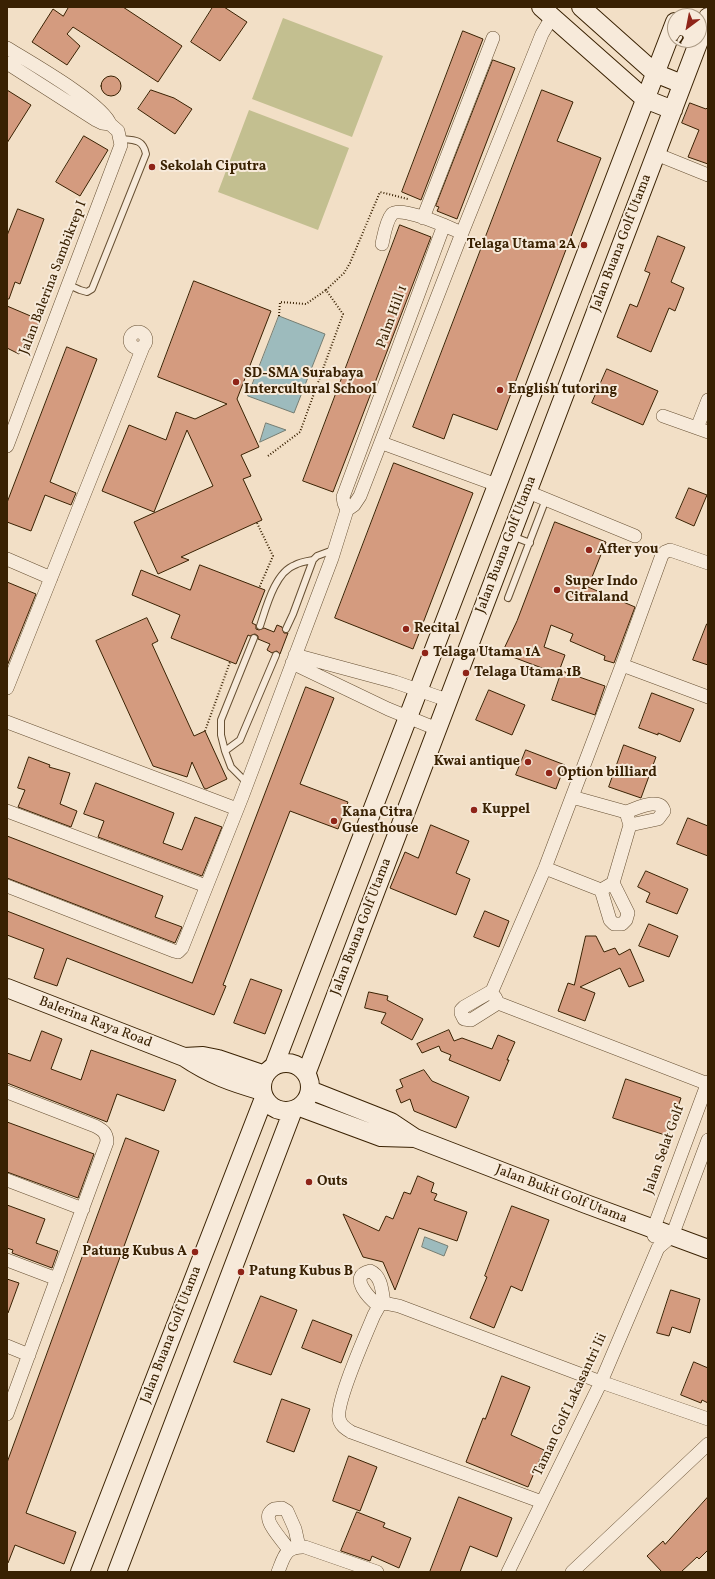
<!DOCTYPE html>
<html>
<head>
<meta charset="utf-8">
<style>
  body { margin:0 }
  #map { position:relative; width:715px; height:1579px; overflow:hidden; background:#f2dfc6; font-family:Vollkorn,serif }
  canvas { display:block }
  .frame { position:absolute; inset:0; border:8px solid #392102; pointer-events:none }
  .north { position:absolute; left:667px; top:8px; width:40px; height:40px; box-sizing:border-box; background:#f7eada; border:1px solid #ab9a84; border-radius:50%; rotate:212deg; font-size:11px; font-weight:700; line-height:16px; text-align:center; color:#392102 }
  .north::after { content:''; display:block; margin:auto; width:14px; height:18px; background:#8f2418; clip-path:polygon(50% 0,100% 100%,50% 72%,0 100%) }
</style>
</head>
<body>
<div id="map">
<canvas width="715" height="1579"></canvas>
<div class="frame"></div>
<div class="north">U</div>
</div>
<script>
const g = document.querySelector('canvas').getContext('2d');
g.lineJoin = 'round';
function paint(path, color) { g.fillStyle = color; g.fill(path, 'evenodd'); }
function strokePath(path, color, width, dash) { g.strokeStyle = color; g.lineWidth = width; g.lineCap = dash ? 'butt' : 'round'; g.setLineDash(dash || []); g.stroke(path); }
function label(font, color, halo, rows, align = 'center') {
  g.font = font + ' Vollkorn,serif'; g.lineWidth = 4; g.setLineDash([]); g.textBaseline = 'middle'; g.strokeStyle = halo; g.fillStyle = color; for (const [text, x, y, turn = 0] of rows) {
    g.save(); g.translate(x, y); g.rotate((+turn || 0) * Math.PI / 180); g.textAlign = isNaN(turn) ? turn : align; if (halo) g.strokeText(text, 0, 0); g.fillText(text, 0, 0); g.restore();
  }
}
paint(new Path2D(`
  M283 18 383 56 352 137 252 99Z
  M249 110 349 148 318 230 218 192Z`), '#c3bf90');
const water = new Path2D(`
  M279 316 325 334 294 413 248 396Z
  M266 423 286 430 260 442Z
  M425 1237 448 1246 444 1256 422 1247Z`);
paint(water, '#9dbbbd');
strokePath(water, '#757d72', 1);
const building = new Path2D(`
  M69 7H123L182 46 158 82 73 27 67 34 80 46 67 65 32 42 53 9 63 16Z
  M213 7H224L247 22 220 61 191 42Z
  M463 31 483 39 421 200 402 192Z
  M493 60 515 68 457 219 437 211 439 207 436 206Z
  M101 86a10 10 0 1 1 20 0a10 10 0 1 1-20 0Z
  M7 90 31 105 7 143Z
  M151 90 174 98 192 109 175 134 138 109Z
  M542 90 573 102 557 141 601 158 497 430 453 414 444 439 413 427Z
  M690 103 706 109 708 107V164L688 157 699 130 682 123Z
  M84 136 108 150 80 196 56 182Z
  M18 209 44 219 20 284 15 282 9 299H7V236Z
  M400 225 431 237 333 492 303 481Z
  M658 236 685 247 671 282 684 288 675 311 669 308 651 352 617 337 630 304 637 307 650 273 645 271Z
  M194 281 271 311 237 399 259 447 241 455 251 476 243 479 262 520 181 557 189 560 158 574 134 522 213 486 187 430 154 512 102 491 129 425 166 440 176 412 195 419 227 404 158 377Z
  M7 306 40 320 32 338 27 335 19 354 7 348Z
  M67 347 97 359 50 482 76 493 71 505 45 495 31 531 7 522V503Z
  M607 369 658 391 643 425 592 403Z
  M394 463 473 493 413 649 335 618Z
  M689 488 707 495 694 526 676 518Z
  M555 522 606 542 588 587 635 607 614 663 604 660 605 656 570 641 573 634 551 625 544 647 565 655 558 674 502 653 517 621Z
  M200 565 265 590 252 623 256 625V629L259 630 264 628 274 632 277 625 282 627 284 633H288L280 654 277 651 272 653 267 650 270 644 258 639V636L255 634 250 636 248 635 236 664 171 638 180 615 132 595 141 570 190 590Z
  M7 582 36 594 7 666Z
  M147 618 158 641 152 644 194 736 205 731 227 779 206 789 204 788 192 762 187 777 153 766 96 641Z
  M707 624H708V665L693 660Z
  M562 671 605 686 595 715 552 700Z
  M306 687 334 698 300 784 348 802 338 829 290 811 223 985 226 986 214 1015 67 958 57 986 34 978 44 949 7 935V911L192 983Z
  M489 690 525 705 512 735 476 720Z
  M652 693 694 709 680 742 658 733V735L639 728Z
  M624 745 656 757 641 798 609 787Z
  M526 750 565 765 556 789 516 775Z
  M29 757 50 765 49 767 70 773 60 804 77 811 71 827 18 807 25 790 18 788Z
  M96 783 174 813 163 843 182 850 195 817 222 827 202 876 98 837 104 821 84 814Z
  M688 818 708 826V856L677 844Z
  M431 825 469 841 456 873 470 879 456 915 390 888 405 852 418 858Z
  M7 836 163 896 155 917 182 927 175 943 7 878Z
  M646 871 688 889 677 914 646 902 650 893 638 887Z
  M485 911 509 921 499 947 474 937Z
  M649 924 678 936 669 957 639 946Z
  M586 936H596L604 952 615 948 619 955 630 949 644 981 629 987 620 968 580 987 595 993 585 1021 558 1011 568 983 574 985Z
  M251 979 282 990 265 1034 234 1023Z
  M369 992 388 996 387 1000 423 1019 412 1040 381 1023 386 1013 365 1008Z
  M449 1030 454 1041 462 1038 492 1049 498 1035 515 1042 507 1060H509L500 1081 449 1060 451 1055 441 1051 439 1046 422 1053 417 1044Z
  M42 1031 62 1039 51 1069 62 1073 81 1080 91 1050 176 1080 164 1111 117 1094 107 1122 7 1083V1053L30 1061Z
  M424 1070 432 1081 469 1097 456 1128 414 1111 410 1099 401 1103 396 1090 403 1087 400 1080Z
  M626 1079 681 1098 668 1136 613 1118Z
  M7 1122 94 1154 78 1198 7 1172Z
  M126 1138 159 1151 26 1513 76 1532 64 1564 15 1545 8 1563 7 1562V1463Z
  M418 1176 434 1183 431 1192 437 1194 434 1200 467 1212 457 1241 419 1228 395 1290 383 1262 363 1257 343 1214 379 1231 386 1216 393 1219 404 1192 410 1194Z
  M7 1205 45 1219 36 1243 58 1251 52 1268 12 1253 13 1250 7 1248Z
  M512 1206 549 1220 522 1291 511 1286 494 1328 470 1318 487 1277 485 1276Z
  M7 1279 19 1283 8 1313H7Z
  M671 1290 700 1299 690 1333 672 1327 669 1336 657 1333Z
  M261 1296 297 1310 271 1375 234 1362Z
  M313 1320 352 1335 341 1363 302 1348Z
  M694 1362 708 1368V1403L702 1400 701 1403 681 1395Z
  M502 1376 530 1387 511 1435 544 1450 528 1487 466 1462 483 1418 485 1419Z
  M282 1399 310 1409 294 1452 267 1442Z
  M349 1456 377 1467 360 1511 333 1501Z
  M459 1497 512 1518 497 1557 470 1546 460 1572H430Z
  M708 1497V1550L699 1559 697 1557 681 1572H662L647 1556 663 1541 665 1544Z
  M357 1512 385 1523 383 1527 411 1538 399 1568 372 1556 370 1561 341 1551Z`);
paint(building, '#d49b7f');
strokePath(building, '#392102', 1);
const lane = new Path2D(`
  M69 285 80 290 87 292 92 289 146 154C143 139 134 140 120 139
  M512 536 530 543
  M508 598 546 499
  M260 626C266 608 275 572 295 565 300 562 307 561 313 560
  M286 629 293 614 313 560 317 556 333 550
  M225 751 221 735V720L254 638
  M247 783 231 767 225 751 240 740 276 655`);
const street = new Path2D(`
  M7 48C28 61 104 104 110 124
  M7 63 96 120 102 123 110 124
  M656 154 708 175
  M423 218 493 38
  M382 244C384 235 386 221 392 214 401 205 450 228 462 233
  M130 340a8 8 0 1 1 16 0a8 8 0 1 1-16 0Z
  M663 416 708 432
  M697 428 708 400
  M382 443 497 485
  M7 446 121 145 118 131 110 124
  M528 492 635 536
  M347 510 344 503 343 497 444 225
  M7 559 51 578
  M295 655 395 682 447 700
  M292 663 388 709 437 729
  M622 665 708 697
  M7 688 143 347
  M7 722 237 809
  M7 811 206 886
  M626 812C636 809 660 796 664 811L658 819 630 825
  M545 868 601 890 613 883 630 825 626 812 572 797
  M7 886 174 951 178 952 182 948 242 797 332 558 347 510 354 505 360 496 462 233 542 34 552 17
  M601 890 610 920 614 924H622L626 920 628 913 613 883
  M495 997 498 1003 708 1084
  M498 1003 471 1020 464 1019 461 1013V1010L464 1007 492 991 545 868 622 665 662 555 665 552 670 550 708 563
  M7 1092 95 1126C103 1130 107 1133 107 1142L7 1414
  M7 1180 83 1209
  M654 1236 653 1230 708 1082
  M7 1260 57 1279
  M379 1306C370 1299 347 1276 370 1271 382 1276 382 1292 384 1303
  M7 1346 29 1355
  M542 1502 351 1432C345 1428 340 1425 339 1418 336 1402 366 1334 374 1315L379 1306 384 1303 399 1306 601 1382 708 1419
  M289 1550C284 1542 265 1523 269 1514 270 1512 272 1510 274 1509L282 1508 287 1511 295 1529 299 1547
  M278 1572C284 1557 285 1546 305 1547L377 1572
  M508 1572 601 1382 658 1248 672 1236 708 1140
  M572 1572 708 1444`);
const secondary = new Path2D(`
  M541 7 645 99 673 110
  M581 7 655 73 682 84
  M7 988 184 1057C211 1075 231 1082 262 1091
  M184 1057 203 1056 218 1059 265 1075
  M262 1087a24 24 0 1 1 48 0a24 24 0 1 1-48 0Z
  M274 1066 675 22
  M306 1074 708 17
  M310 1090 391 1122 415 1138 586 1204 708 1249
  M300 1107 381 1137 415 1138
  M80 1572 264 1098
  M117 1572 293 1110`);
strokePath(lane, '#675033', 8);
strokePath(street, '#675033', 14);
strokePath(secondary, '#392102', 20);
strokePath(new Path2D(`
  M279 316 280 302 306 304 326 290
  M268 456 300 432 343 314 326 290 344 273 350 263 380 192 408 199
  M257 523 273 556 259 588
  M205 731 230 662`), '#392102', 2, [1, 2]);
strokePath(lane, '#f7eada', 6);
strokePath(street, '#f7eada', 13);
strokePath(secondary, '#f7eada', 18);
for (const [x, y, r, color] of [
  [152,167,4,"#8f2418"],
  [584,245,4,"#8f2418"],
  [236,382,4,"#8f2418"],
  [500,390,4,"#8f2418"],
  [589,550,4,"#8f2418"],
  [557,590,4,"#8f2418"],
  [406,629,4,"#8f2418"],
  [425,653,4,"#8f2418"],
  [466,673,4,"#8f2418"],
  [528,762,4,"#8f2418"],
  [549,773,4,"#8f2418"],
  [474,810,4,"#8f2418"],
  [334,821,4,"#8f2418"],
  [309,1182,4,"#8f2418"],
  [195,1252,4,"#8f2418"],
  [241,1272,4,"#8f2418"]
]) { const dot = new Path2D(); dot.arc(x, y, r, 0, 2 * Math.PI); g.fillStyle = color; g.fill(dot); strokePath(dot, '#f7eada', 1.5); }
label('bold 14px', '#392102', '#f7eada', [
  ["Sekolah Ciputra",160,167],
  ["Telaga Utama 2A",576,245,"right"],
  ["SD-SMA Surabaya",244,374],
  ["Intercultural School",244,390],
  ["English tutoring",508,390],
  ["After you",597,550],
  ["Super Indo",565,582],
  ["Citraland",565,598],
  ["Recital",414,629],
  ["Telaga Utama 1A",433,653],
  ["Telaga Utama 1B",474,673],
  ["Kwai antique",520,762,"right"],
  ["Option billiard",557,773],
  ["Kuppel",482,810],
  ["Kana Citra",342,813],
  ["Guesthouse",342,829],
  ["Outs",317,1182],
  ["Patung Kubus A",187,1252,"right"],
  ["Patung Kubus B",249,1272]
], 'left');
label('14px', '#392102', '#f7eada', [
  ["Jalan Buana Golf Utama",622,243,-69],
  ["Jalan Balerina Sambikrep I",54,278,-69],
  ["Palm Hill 1",393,317,-70],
  ["Jalan Buana Golf Utama",507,545,-69],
  ["Jalan Buana Golf Utama",362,927,-69],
  ["Balerina Raya Road",95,1023,21],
  ["Jalan Selat Golf",665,1150,-70],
  ["Jalan Bukit Golf Utama",561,1195,21],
  ["Jalan Buana Golf Utama",172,1335,-69],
  ["Taman Golf Lakasantri Iii",571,1405,-65]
]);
</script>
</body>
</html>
